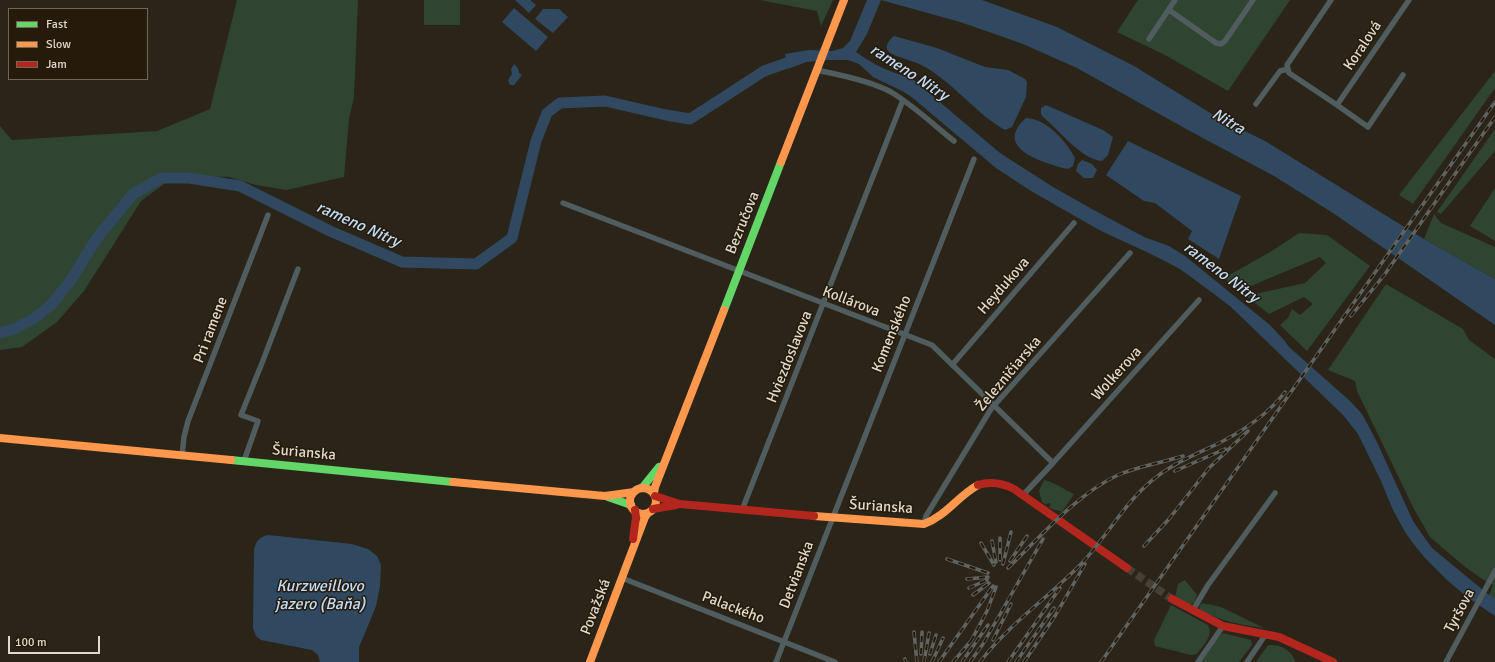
<!DOCTYPE html>
<html>
<head>
<meta charset="utf-8">
<style>
  body { margin:0 }
  #map { position:relative; width:1495px; height:662px; overflow:hidden; background:#2a2419; font-family:Signika,sans-serif }
  canvas { display:block }
  .legend { position:absolute; left:8px; top:8px; width:140px; height:72px; box-sizing:border-box; background:#261b0a; border:1px solid #706758; margin:0; padding:5px 7px; list-style:none; font-size:12px; color:#dfd8cd }
  .legend li { display:flex; align-items:center; gap:8px; height:20px }
  .legend b { width:20px; border:1px solid #706758 }
  .scale { position:absolute; left:8px; top:636px; width:92px; height:18px; box-sizing:border-box; border:2px solid #dfd8cd; border-top:0; padding-left:5px; font-size:12px; line-height:14px; white-space:nowrap; color:#dfd8cd; -webkit-text-stroke:3px #261b0a; paint-order:stroke }
</style>
</head>
<body>
<div id="map">
<canvas width="1495" height="662"></canvas>
<ul class="legend">
<li><b style="height:5px;background:#63d668"></b>Fast</li>
<li><b style="height:5px;background:#ff974d"></b>Slow</li>
<li><b style="height:5px;background:#b3261e"></b>Jam</li>
</ul>
<div class="scale">100 m</div>
</div>
<script>
const g = document.querySelector('canvas').getContext('2d');
g.lineJoin = 'round';
function paint(path, color) { g.fillStyle = color; g.fill(path, 'evenodd'); }
function strokePath(path, color, width, dash) { g.strokeStyle = color; g.lineWidth = width; g.lineCap = dash ? 'butt' : 'round'; g.setLineDash(dash || []); g.stroke(path); }
function label(font, color, halo, rows, align = 'center') {
  g.font = font + ' Signika,sans-serif'; g.lineWidth = 3; g.setLineDash([]); g.textBaseline = 'middle'; g.strokeStyle = halo; g.fillStyle = color; for (const [text, x, y, turn = 0] of rows) {
    g.save(); g.translate(x, y); g.rotate((+turn || 0) * Math.PI / 180); g.textAlign = isNaN(turn) ? turn : align; if (halo) g.strokeText(text, 0, 0); g.fillText(text, 0, 0); g.restore();
  }
}
paint(new Path2D(`
  M237 0H358L354 97 349 119 344 177 286 190 256 185 229 177 175 176 141 201 84 291 57 322 22 347 0 350V126L12 140 157 131 210 109Z
  M424 0H460V25H424Z
  M760 0H833L821 26 817 11Z
  M1138 0H1290L1228 91 1165 55 1117 32Z
  M1495 71V88L1413 204 1399 195Z
  M1495 129V151L1441 214 1437 212Z
  M1495 188V241L1470 226Z
  M1434 214 1441 223 1495 247V279L1424 239Z
  M1299 233 1327 235 1370 266 1307 351 1280 325 1288 318 1292 309 1300 315 1313 304 1304 297 1269 314 1246 296 1305 283 1326 263 1320 257 1239 291 1224 278 1272 251Z
  M1386 284 1463 329 1469 340 1495 359V610L1486 603 1493 585 1482 579 1464 566 1430 537 1414 509 1357 391 1355 381 1328 370Z
  M1044 480C1055 482 1064 490 1074 494L1062 512C1058 510 1052 510 1049 507L1051 504 1048 503 1046 505 1042 502 1039 491Z
  M1185 580 1197 595 1194 603 1189 605 1175 597 1178 584Z
  M1202 603 1221 607 1264 628C1240 625 1223 621 1201 611L1199 607Z
  M1171 605 1208 625C1214 636 1203 645 1197 654L1191 655 1155 646 1154 640Z
  M1223 633 1251 640 1252 645 1239 662H1201L1217 637Z
  M1268 645C1279 644 1293 650 1295 662H1256Z`), '#2f4532');
paint(new Path2D(`
  M515 0H530L536 5 529 13Z
  M867 0H982L1057 27 1134 66 1220 119 1265 141 1424 239 1495 279V325L1333 213 1274 176 1188 130 1077 68 1023 44 992 33 960 22 881 0 867 34 856 52C868 61 883 69 898 74 904 76 909 77 915 81L1000 153 1053 187 1092 209 1144 237 1169 246 1185 256 1270 325 1284 340 1289 347 1350 401 1362 414 1376 440 1413 521 1424 537 1432 548 1489 595 1495 598V616L1467 597 1447 580 1425 558 1412 542 1405 532 1393 510 1381 481 1358 434 1343 415 1231 307 1214 294 1180 269 1151 254 1101 231 1031 191 996 168 914 99 904 92 873 77 859 64 848 60H828L806 62 788 69 785 54 809 50 833 51 843 48 850 41Z
  M514 8 548 37 536 51 502 22Z
  M543 9H559L568 17 553 33 535 19Z
  M894 36 937 48 985 67 1008 70 1025 79 1027 82 1026 97 1012 127 1005 130C975 113 955 84 925 67 916 61 894 57 888 51 884 46 890 39 894 36Z
  M514 64 518 68 519 73 522 75 514 85H510L508 80 512 74 511 69Z
  M1046 105 1103 130 1113 137 1108 155 1102 161C1082 160 1059 130 1043 117L1041 114V108Z
  M1026 118C1047 119 1066 141 1075 158L1073 166 1068 169C1061 168 1054 165 1047 163 1024 155 1000 141 1026 118Z
  M1128 141 1241 196 1219 259 1188 239 1192 231 1155 203 1144 201 1106 175Z
  M1082 160 1092 164 1097 170 1093 178H1084L1076 171 1078 164Z
  M268 535 352 544 368 549 377 556 381 565 380 586 376 606 370 621 359 647V662H320L318 655 312 650 261 640 256 636 253 628 254 550C256 541 259 537 268 535Z`), '#314960');
strokePath(new Path2D(`
  M0 333 14 329 33 319 51 305 71 280 97 238 133 194 161 178H189L240 186 330 231 402 262 476 264 512 238 536 141 547 113 560 103 605 101 666 115 690 119 764 71 801 58`), '#314960', 11);
strokePath(new Path2D(`
  M1127 568 1172 599`), '#453f34', 8, [8, 4]);
strokePath(new Path2D(`
  M1331 0 1287 65 1289 73 1337 105 1368 127 1403 75
  M1169 10 1216 43 1221 44 1225 41 1253 0
  M1149 39 1175 0
  M821 71C841 75 873 82 891 92 914 106 934 125 954 141
  M1256 104 1280 71 1288 69
  M1337 105 1409 0
  M563 203 932 345 1053 463 1023 495
  M952 365 1074 223
  M182 455 184 437 188 421 268 215
  M244 461 258 421 241 415 262 363 298 269
  M1053 463 1199 300
  M742 510 903 100
  M924 524 926 516 991 409 1130 253
  M622 578 835 662
  M1193 610 1208 585 1275 493
  M776 662 974 159
  M1198 662 1223 626
  M1247 662 1266 634
  M1446 662 1495 571`), '#505c5e', 5.5);
strokePath(new Path2D(`
  M724 310 781 162
  M231 460 453 482
  M642 488 659 467
  M608 497 631 505`), '#63d668', 8);
strokePath(new Path2D(`
  M781 162 844 0
  M0 438 231 460
  M453 482 605 496 634 492
  M630 501a13 13 0 1 1 26 0a13 13 0 1 1-26 0Z
  M654 493 655 487 724 310
  M814 516 924 524C946 516 958 496 978 485
  M590 662 645 517 648 513`), '#ff974d', 8);
strokePath(new Path2D(`
  M978 485C991 481 1002 483 1014 489L1127 568
  M655 496 680 504 814 516
  M653 509 676 505
  M633 539 636 517 635 510
  M1172 599 1223 626 1279 637 1333 662`), '#b3261e', 8);
const rail = new Path2D(`
  M1351 316 1385 274 1495 117
  M1175 471 1225 449
  M992 541 996 562
  M981 543 994 565
  M1144 546 1169 519 1209 468 1248 431
  M947 559 988 573
  M1000 560V538
  M1010 561 1027 536
  M1003 564 1011 532
  M1008 568C1040 537 1077 494 1118 475 1139 466 1161 463 1183 456
  M967 579 988 577
  M969 588 987 580
  M973 595 989 583
  M914 632 917 662
  M993 640 1011 604
  M971 641 987 611 996 587
  M921 654 922 632
  M930 654 936 635
  M905 659 906 662
  M924 662 929 633
  M932 662 943 638
  M939 662 993 586
  M953 662 971 641
  M962 662 988 625
  M970 662 983 644 1043 539
  M980 662C1009 624 1049 597 1082 563 1109 534 1127 498 1159 475 1179 460 1202 452 1223 441 1246 429 1269 413 1285 392
  M1008 662 1060 588
  M1016 662 1054 608
  M1024 662 1055 616 1085 564
  M1101 662 1495 102`);
strokePath(rail, '#606460', 3.5);
strokePath(rail, '#261b0a', 2, [6]);
label('15px', '#dfd8cd', '#261b0a', [
  ["Koralová",1363,46,-56],
  ["Bezručova",743,223,-68],
  ["Heydukova",1004,286,-49],
  ["Kollárova",851,302,21],
  ["Pri ramene",211,330,-69],
  ["Komenského",892,334,-68],
  ["Hviezdoslavova",790,357,-68],
  ["Železničiarska",1009,374,-50],
  ["Wolkerova",1117,374,-48],
  ["Šurianska",304,453,5],
  ["Šurianska",881,507,4],
  ["Detvianska",797,575,-69],
  ["Považská",596,607,-69],
  ["Palackého",733,608,21],
  ["Tyršova",1460,611,-62]
]);
label('italic 16px', '#c1ddfb', '#261b0a', [
  ["rameno Nitry",909,73,33],
  ["Nitra",1228,122,31],
  ["rameno Nitry",358,225,24],
  ["rameno Nitry",1221,273,37],
  ["Kurzweillovo",320,587],
  ["jazero (Baňa)",320,605]
]);
</script>
</body>
</html>
